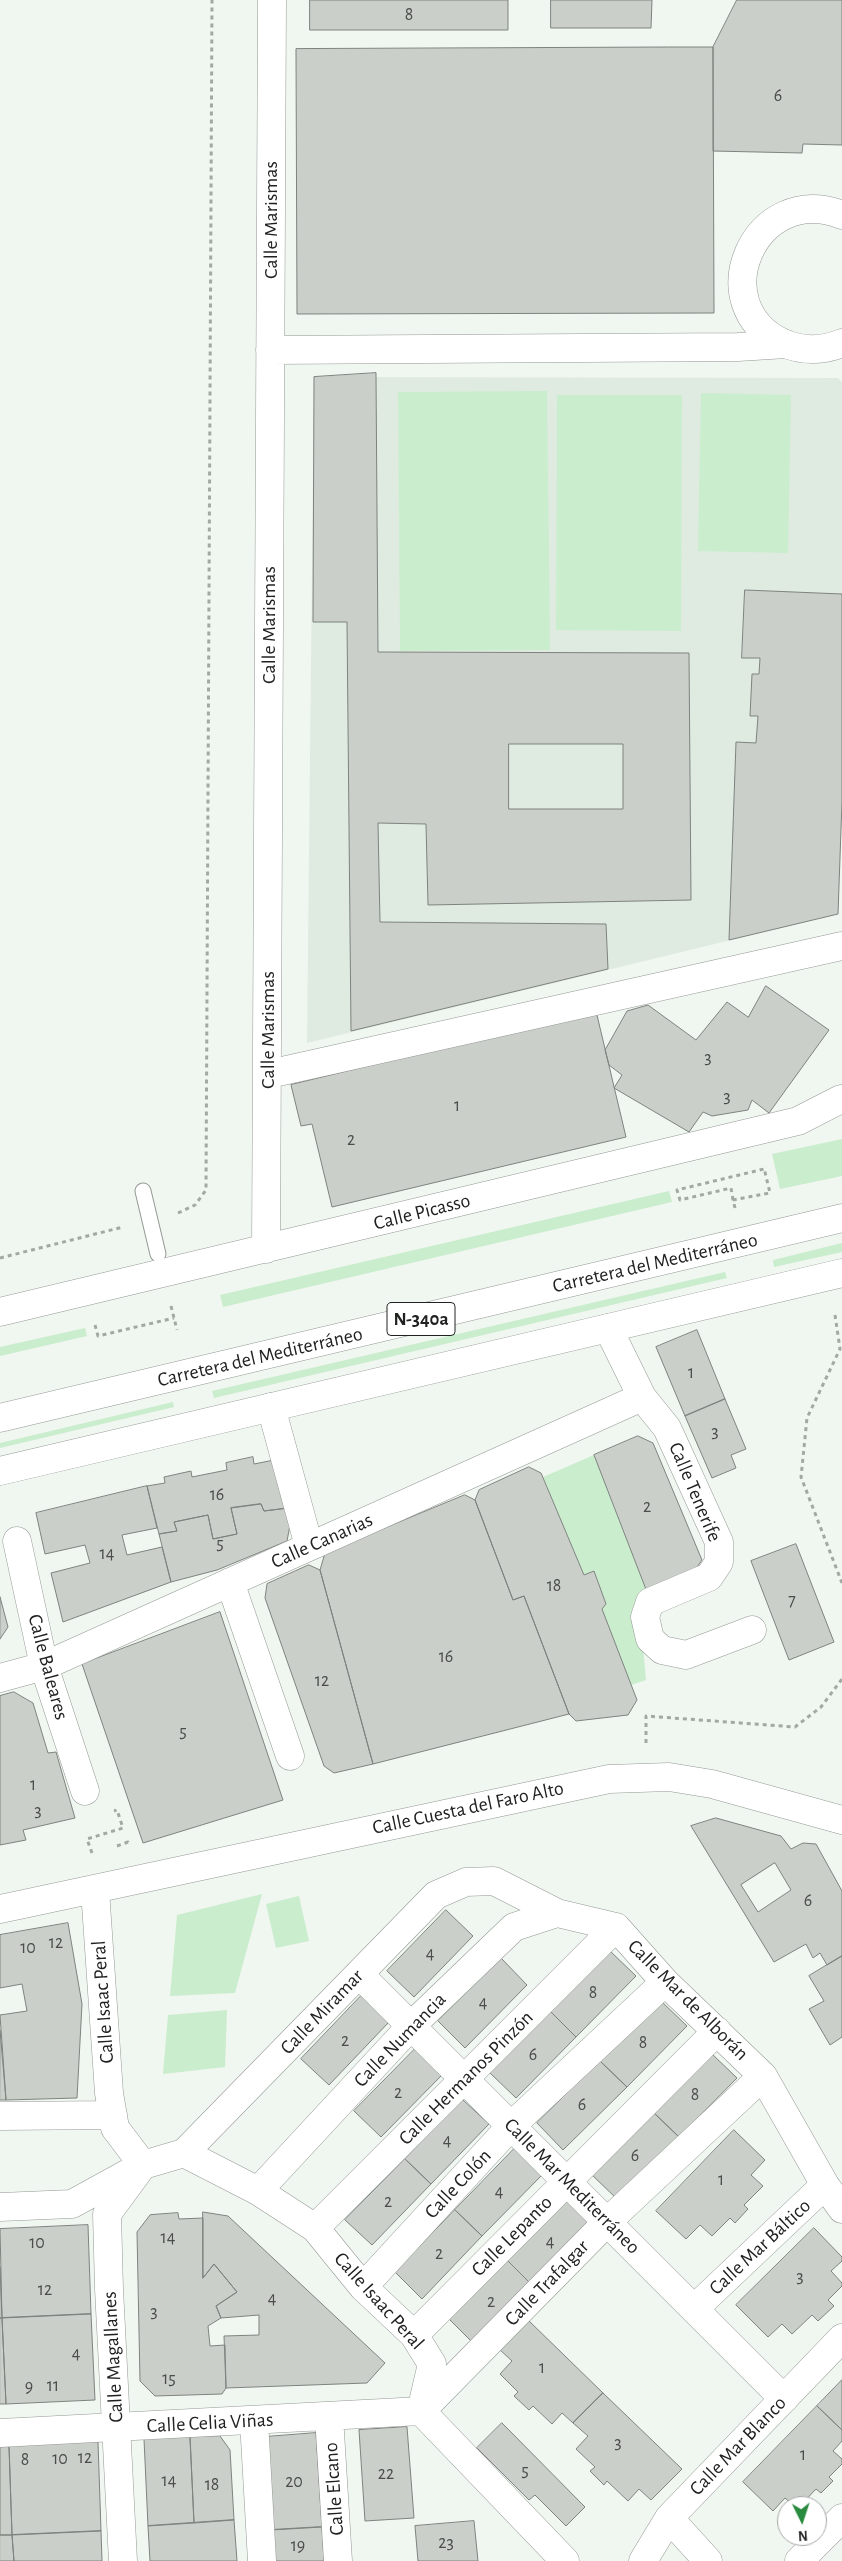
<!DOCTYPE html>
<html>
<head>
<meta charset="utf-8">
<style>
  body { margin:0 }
  #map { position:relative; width:842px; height:2561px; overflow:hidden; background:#f0f6f0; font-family:"Alegreya Sans",sans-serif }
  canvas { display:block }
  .north { position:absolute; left:777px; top:2496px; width:50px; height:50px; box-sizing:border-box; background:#fff; border:1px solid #a6a7a6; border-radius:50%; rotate:176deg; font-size:14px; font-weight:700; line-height:20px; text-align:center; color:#202220 }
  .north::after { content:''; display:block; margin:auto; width:18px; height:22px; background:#298b3f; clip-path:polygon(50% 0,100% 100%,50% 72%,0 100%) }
</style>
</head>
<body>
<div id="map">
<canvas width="842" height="2561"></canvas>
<div class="north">N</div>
</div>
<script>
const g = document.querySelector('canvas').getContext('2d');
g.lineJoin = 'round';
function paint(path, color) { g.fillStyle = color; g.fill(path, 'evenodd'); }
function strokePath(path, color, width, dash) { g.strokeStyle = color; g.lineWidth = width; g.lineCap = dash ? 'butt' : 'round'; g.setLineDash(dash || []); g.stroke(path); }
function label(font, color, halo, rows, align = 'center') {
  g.font = font + ' "Alegreya Sans",sans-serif'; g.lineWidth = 5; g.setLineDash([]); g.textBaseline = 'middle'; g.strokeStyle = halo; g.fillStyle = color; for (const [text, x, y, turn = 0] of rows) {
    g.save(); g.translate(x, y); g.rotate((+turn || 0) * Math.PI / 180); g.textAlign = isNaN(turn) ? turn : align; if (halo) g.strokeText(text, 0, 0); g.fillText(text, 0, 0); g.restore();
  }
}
paint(new Path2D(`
  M314 377 838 378 842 382V801L838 914 307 1043Z`), '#dfebe0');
paint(new Path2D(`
  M547 391 550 650 400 651 398 392Z
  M701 393 791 395 788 553 698 551Z
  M557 395H682L681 631 556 630Z
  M842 1139V1176L780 1189 772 1154Z
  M669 1191 672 1202 223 1307 220 1295Z
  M842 1243V1252L774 1267 773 1260Z
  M725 1272 727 1278 214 1398 212 1391Z
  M85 1328 87 1336 0 1356V1347Z
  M173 1402 174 1407 0 1448V1443Z
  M594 1455 647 1592 639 1601 646 1680 631 1685 602 1609 606 1604 594 1571 584 1575 543 1477Z
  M262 1894 235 1993 170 1996 177 1915Z
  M299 1896 309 1941 276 1948 266 1904Z
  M227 2010 225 2067 163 2074 168 2015Z`), '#caedcd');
const building = new Path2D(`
  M310 0H508V30H310Z
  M551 0H652L651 28H551Z
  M737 0H842V145L803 144 802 153 713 151V47Z
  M668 47H713L714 313 297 314 296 49Z
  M376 373 378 652 689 653 691 900 428 905 426 824 378 823 380 922 606 924 608 969 351 1031 347 622H313L314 377ZM509 744H623V809H509Z
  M745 590 842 594V801L838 914 729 940 736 742 756 743 758 716H750L752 674H759L760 658H742Z
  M766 986 829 1030 769 1113 752 1100 748 1110 712 1116 703 1112 689 1132 614 1088 622 1075 609 1065 605 1050 627 1011 648 1005 696 1040 727 1002 748 1017Z
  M596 1011 626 1137 332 1207 312 1124 301 1126 291 1085Z
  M697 1330 725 1399 685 1416 656 1347Z
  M725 1399 746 1449 731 1455 736 1468 712 1478 685 1416Z
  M638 1436 653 1443 702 1560 693 1573 647 1592 594 1455Z
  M253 1457 254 1464 274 1460 288 1508 264 1511 261 1504 231 1508 237 1534 213 1539 208 1515 174 1522 177 1531 159 1534 147 1486 165 1483 164 1477 191 1471 192 1477 227 1470 226 1463Z
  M529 1467 541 1473 584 1575 594 1571 606 1604 602 1609 637 1700 628 1715 576 1721 569 1714 524 1596 513 1600 475 1500 479 1490Z
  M147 1486 157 1528 122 1535 127 1555 162 1547 171 1582 63 1622 51 1573 90 1563 85 1545 45 1554 36 1513Z
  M465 1495 475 1500 513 1600 524 1596 569 1714 373 1764 320 1570 325 1553Z
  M261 1504 264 1511 288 1508 290 1525 287 1541 217 1570 171 1582 159 1534 177 1531 174 1522 208 1515 213 1539 237 1534 231 1508Z
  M796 1544 834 1642 789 1660 751 1561Z
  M309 1565 320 1570 373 1764 334 1773 324 1766 265 1598 267 1584Z
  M0 1597 8 1627 0 1639Z
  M220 1612 283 1800 143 1843 82 1664Z
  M14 1692 33 1703 48 1753 56 1752 75 1818 23 1830 26 1840 0 1845V1696Z
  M716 1818 781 1836 791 1849 803 1843 816 1844 842 1891V1956L827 1965 820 1953 813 1958 806 1944 774 1962 691 1826ZM775 1863 791 1890 758 1912 741 1885Z
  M446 1910 473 1936 414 1997 387 1971Z
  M68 1923 82 2004 77 2098 6 2100 0 2015 27 2011 22 1984 0 1988V1935Z
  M609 1950 636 1976 576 2037 550 2011Z
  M842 1956V2037L830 2045 809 2009 824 2001 809 1976Z
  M501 1958 527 1985 465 2048 438 2021Z
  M361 1996 389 2022 329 2085 301 2059Z
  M660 2000 687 2026 627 2087 600 2061Z
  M550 2011 576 2037 516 2098 489 2072Z
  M0 2030 6 2100H0Z
  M415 2049 442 2075 381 2137 354 2111Z
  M711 2053 737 2078 679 2137 653 2112Z
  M600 2061 627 2087 563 2150 537 2123Z
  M463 2100 489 2124 431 2184 405 2159Z
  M653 2112 679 2137 617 2199 591 2174Z
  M734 2130 765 2160 751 2175 763 2186 744 2205 748 2209 735 2223 730 2218 712 2236 700 2225 686 2239 656 2211Z
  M516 2147 543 2174 482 2236 455 2210Z
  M405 2159 431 2184 372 2245 345 2220Z
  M567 2198 594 2224 533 2286 506 2259Z
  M455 2210 482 2236 422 2299 395 2272Z
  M203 2212 228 2216 385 2363 367 2383 226 2388 224 2336 259 2335V2315L221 2318 216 2306 237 2292 214 2264 203 2278Z
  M178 2213 179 2219 203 2218V2278L214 2264 237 2292 216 2306 221 2318 208 2326 210 2346 225 2345 226 2388 222 2394 155 2396 140 2381 137 2232 150 2215Z
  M88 2225 91 2314 2 2318 0 2229Z
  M814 2228 842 2257V2261L831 2271 842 2283V2286L828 2300 834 2306 818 2321 812 2315 792 2334 782 2324 768 2337 736 2305Z
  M506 2259 533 2286 475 2345 448 2318Z
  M0 2267 2 2318H0Z
  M91 2314 95 2400 6 2404 2 2318Z
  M0 2318H2L6 2404H0Z
  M527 2319 603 2393 573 2423 562 2413 552 2424 533 2406 529 2410 514 2396 518 2392 500 2374 512 2361 498 2348Z
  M842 2380V2430L817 2406Z
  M603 2393 682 2469 651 2500 639 2489 628 2501 607 2481 604 2485 590 2471 595 2467 576 2449 588 2436 573 2423Z
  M817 2406 842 2430V2441L833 2451 842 2459V2464L829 2477 833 2481 821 2493 816 2489 800 2506H794L785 2498 773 2511 743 2482Z
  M502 2423 585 2507 566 2526 535 2495 529 2500 477 2448Z
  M407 2427 414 2518 365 2521 359 2430Z
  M316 2433 322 2527 271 2530 265 2437Z
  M220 2436 230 2450 234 2520 194 2523 190 2437Z
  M190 2437 194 2523 148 2526 144 2439Z
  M98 2442 101 2531 12 2535 9 2446Z
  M9 2446 12 2535H0V2447Z
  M234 2520 237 2561H150L148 2526Z
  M474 2521 478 2561H418L415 2526Z
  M322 2527 324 2561H273L271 2530Z
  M101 2531 102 2561H14L12 2535Z
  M0 2535H12L14 2561H0Z`);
paint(building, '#cacfca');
strokePath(building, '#7e837f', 1);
const service = new Path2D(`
  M143 1191 158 1254`);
const minor = new Path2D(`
  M842 215C755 181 701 305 783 343 802 351 823 351 842 343
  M270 350 738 347 786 344
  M269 1074 842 946
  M266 1249 272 0
  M0 1312 798 1121 841 1099
  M608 1328 642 1397 667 1428 719 1542V1562L709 1577 650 1602 645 1617 650 1639 662 1650 686 1655 752 1630
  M271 1407 309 1546
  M17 1541 44 1666 85 1791
  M230 1582 290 1756
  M0 1678 44 1666 642 1397
  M95 1890 109 2093 115 2128 143 2165 107 2214 109 2289 123 2561
  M359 1974 784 2399
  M0 2116 113 2115
  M184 2153 258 2191 315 2228 363 2287 414 2335 432 2364 421 2411 565 2561
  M258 2191 411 2026 514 1927 557 1913
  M0 2207 72 2204 143 2165 184 2153 436 1895 466 1882 494 1881 557 1913 616 1927 665 1982 763 2076 825 2185 842 2209
  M315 2228 616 1927
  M363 2287 511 2126 665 1982
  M694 2309 825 2185
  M414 2335 717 2031
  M329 2416 338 2561
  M254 2421 262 2561
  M0 2433 421 2411 608 2221 763 2076
  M669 2518 708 2561
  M643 2561 669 2518 842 2338
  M799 2561 842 2518`);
const tertiary = new Path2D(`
  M0 1909 609 1779 669 1777 712 1784 842 1820`);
const trunk = new Path2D(`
  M0 1418 842 1218
  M0 1471 842 1273`);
strokePath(service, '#949994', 17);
strokePath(minor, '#949994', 29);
strokePath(tertiary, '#949994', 29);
strokePath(trunk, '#949994', 29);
strokePath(new Path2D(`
  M733 1200 731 1188 680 1200 677 1190 764 1169
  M735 1208 733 1200 770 1193 764 1168
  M178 1213 195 1205 206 1190 212 0
  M0 1258 123 1227
  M171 1306 177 1330
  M835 1315 840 1349 807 1418 801 1477 842 1583
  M95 1325 98 1336 174 1318
  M646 1743V1716L795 1727 821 1707 842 1679
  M117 1846 128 1842 129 1845
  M92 1853 87 1839 123 1828 117 1810 114 1811`), '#a3a8a3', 3, [4, 4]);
strokePath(service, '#fff', 15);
strokePath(minor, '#fff', 28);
strokePath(tertiary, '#fff', 28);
strokePath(trunk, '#fff', 28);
label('18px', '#4a4d4a', null, [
  ["8",409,15],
  ["6",778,96],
  ["3",708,1058],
  ["3",727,1097],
  ["1",457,1106],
  ["2",351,1140],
  ["1",691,1373],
  ["3",715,1432],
  ["16",217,1495],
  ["2",647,1507],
  ["5",220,1544],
  ["14",107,1554],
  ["18",554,1586],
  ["7",792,1601],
  ["16",446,1657],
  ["12",322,1681],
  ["5",183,1732],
  ["1",33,1785],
  ["3",38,1811],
  ["6",808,1901],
  ["12",56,1943],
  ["10",28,1948],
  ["4",430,1954],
  ["8",593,1993],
  ["4",483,2003],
  ["2",345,2041],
  ["8",643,2043],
  ["6",533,2055],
  ["2",398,2093],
  ["8",695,2095],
  ["6",582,2105],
  ["4",447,2141],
  ["6",635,2156],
  ["1",721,2180],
  ["4",499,2192],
  ["2",388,2202],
  ["14",168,2238],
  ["4",550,2242],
  ["10",37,2243],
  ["2",439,2254],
  ["3",800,2277],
  ["12",45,2290],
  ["4",272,2299],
  ["2",491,2302],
  ["3",154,2312],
  ["4",76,2354],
  ["1",542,2368],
  ["15",169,2379],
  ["11",53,2386],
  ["9",29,2387],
  ["3",618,2443],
  ["1",803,2455],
  ["12",85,2458],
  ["10",60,2459],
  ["8",25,2460],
  ["5",525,2471],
  ["22",386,2474],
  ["14",169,2481],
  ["20",294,2482],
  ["18",212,2485],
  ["23",446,2543],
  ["19",298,2546]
]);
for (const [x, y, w] of [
  [421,1319,68]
]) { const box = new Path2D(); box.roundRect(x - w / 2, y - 16.5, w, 33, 4); g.fillStyle = '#fff'; g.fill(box); strokePath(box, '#202220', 1); }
label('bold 19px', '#202220', null, [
  ["N-340a",421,1319]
]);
label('20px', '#202220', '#fff', [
  ["Calle Marismas",271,220,-90],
  ["Calle Marismas",269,625,-90],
  ["Calle Marismas",268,1030,-90],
  ["Calle Picasso",422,1212,-14],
  ["Carretera del Mediterráneo",655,1263,-13],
  ["Carretera del Mediterráneo",260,1357,-13],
  ["Calle Tenerife",695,1492,67],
  ["Calle Canarias",322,1541,-24],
  ["Calle Baleares",48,1667,75],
  ["Calle Cuesta del Faro Alto",468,1808,-12],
  ["Calle Mar de Alborán",688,2000,45],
  ["Calle Isaac Peral",103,2002,-94],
  ["Calle Miramar",322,2012,-46],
  ["Calle Numancia",400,2040,-46],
  ["Calle Hermanos Pinzón",466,2078,-45],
  ["Calle Colón",458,2184,-47],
  ["Calle Mar Mediterráneo",572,2186,45],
  ["Calle Lepanto",512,2236,-45],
  ["Calle Mar Báltico",760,2247,-43],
  ["Calle Trafalgar",547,2283,-46],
  ["Calle Isaac Peral",379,2301,48],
  ["Calle Magallanes",113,2357,-93],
  ["Calle Celia Viñas",210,2423,-3],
  ["Calle Mar Blanco",738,2446,-46],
  ["Calle Elcano",334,2489,-94]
]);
</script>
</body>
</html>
